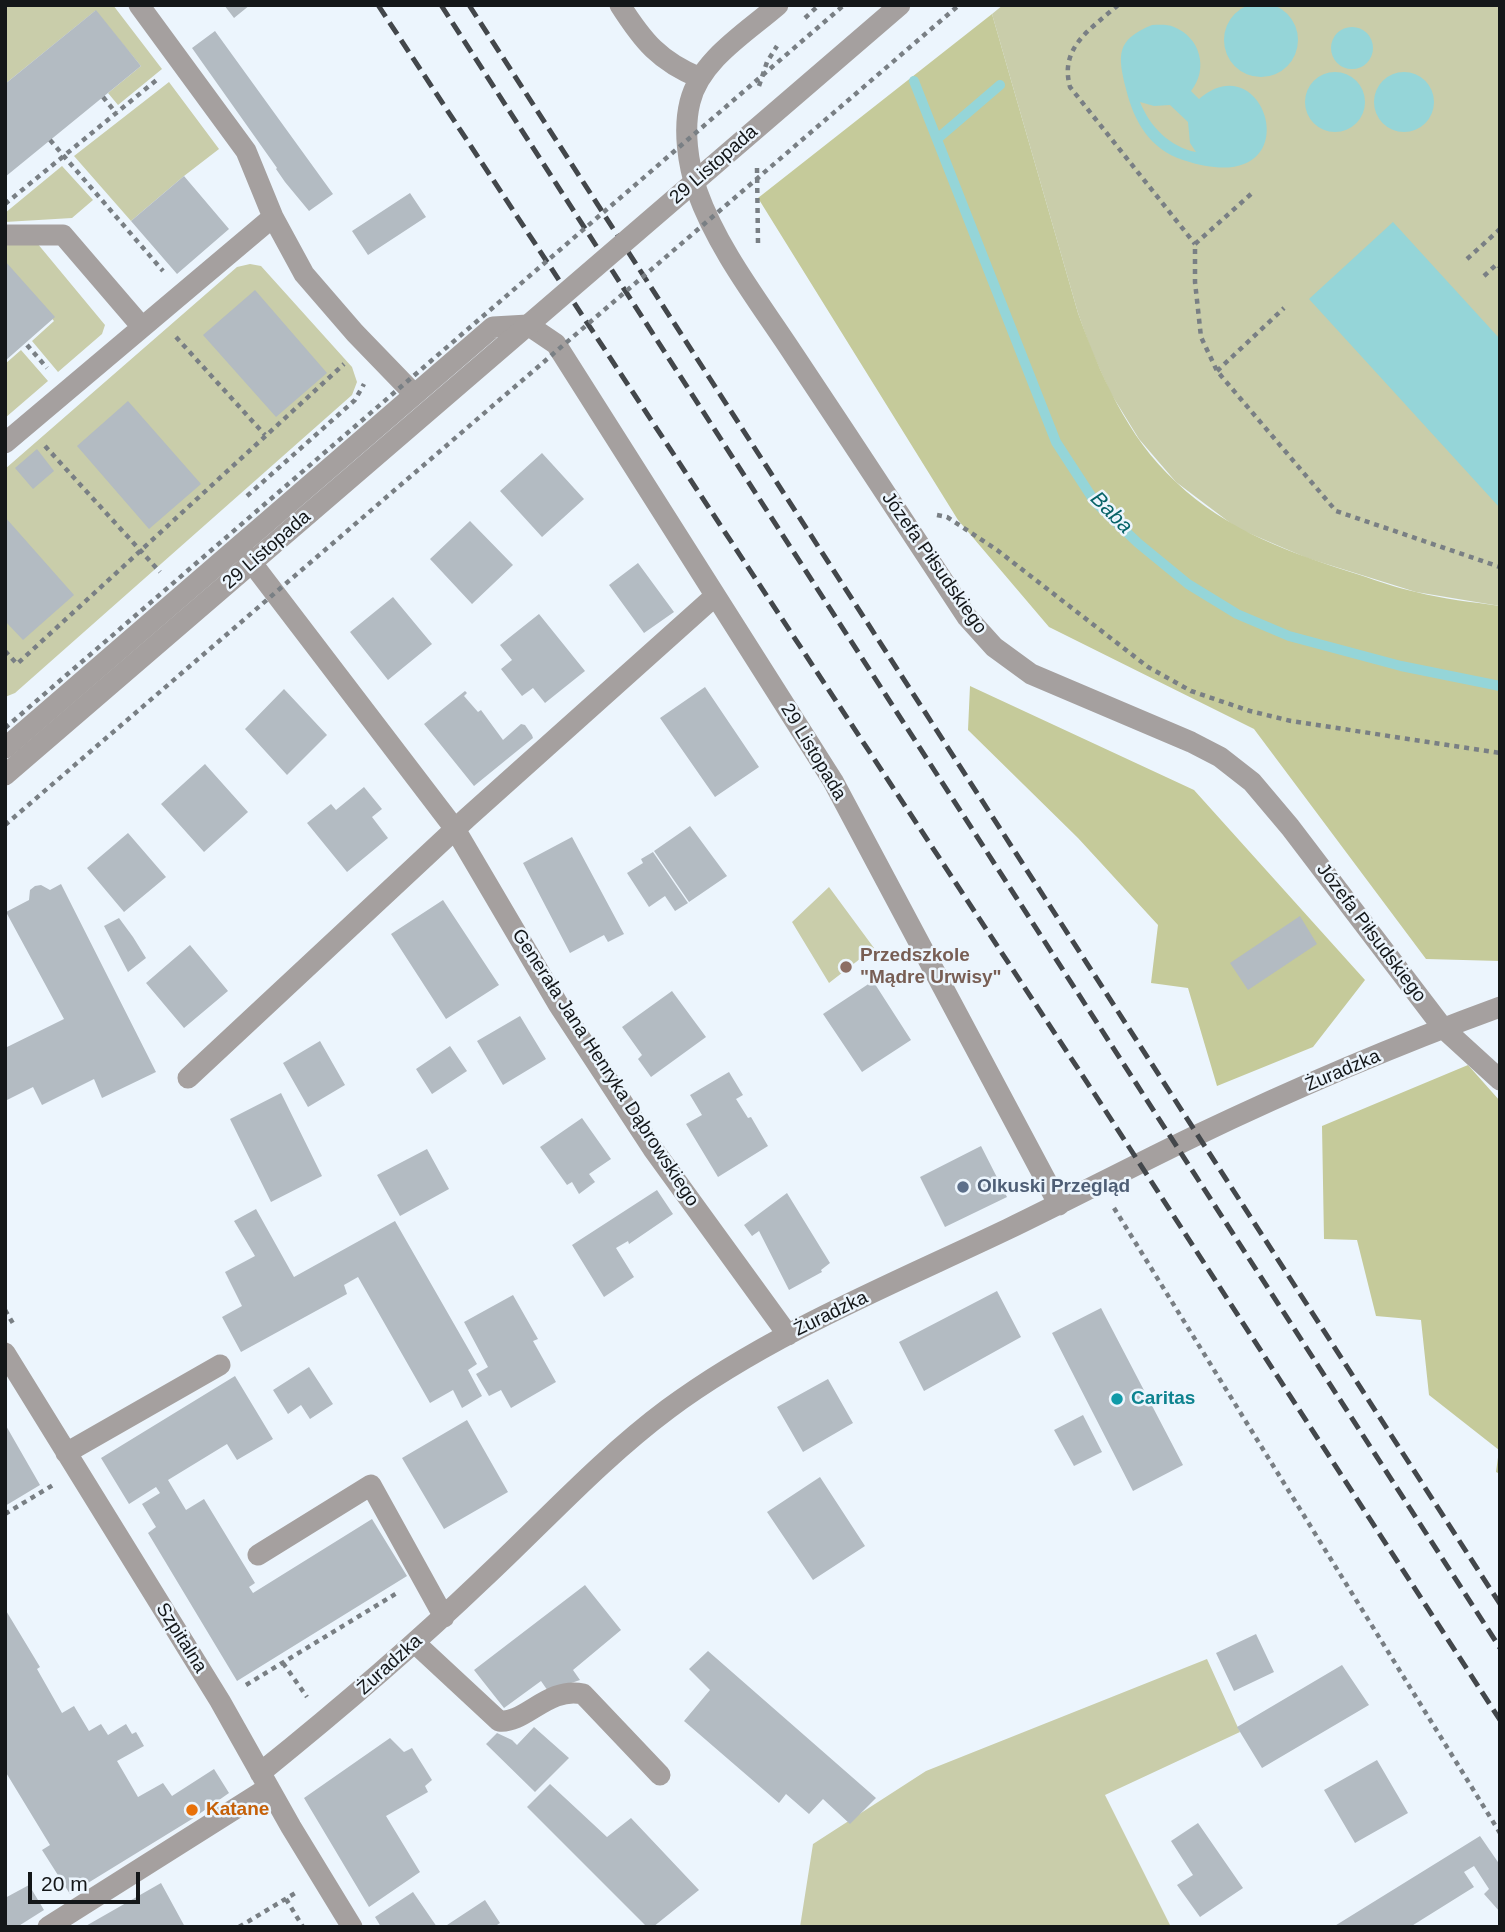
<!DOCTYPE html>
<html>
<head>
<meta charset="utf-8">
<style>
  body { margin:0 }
  #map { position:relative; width:1505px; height:1932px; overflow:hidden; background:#ecf5fd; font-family:Helvetica,sans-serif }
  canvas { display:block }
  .frame { position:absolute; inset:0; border:7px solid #141719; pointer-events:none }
  .scale { position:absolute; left:28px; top:1872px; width:112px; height:32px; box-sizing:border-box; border:4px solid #141719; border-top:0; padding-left:9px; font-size:21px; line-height:24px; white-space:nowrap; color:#141719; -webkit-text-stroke:5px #ecf5fd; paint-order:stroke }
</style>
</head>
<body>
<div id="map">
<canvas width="1505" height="1932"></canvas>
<div class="frame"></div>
<div class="scale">20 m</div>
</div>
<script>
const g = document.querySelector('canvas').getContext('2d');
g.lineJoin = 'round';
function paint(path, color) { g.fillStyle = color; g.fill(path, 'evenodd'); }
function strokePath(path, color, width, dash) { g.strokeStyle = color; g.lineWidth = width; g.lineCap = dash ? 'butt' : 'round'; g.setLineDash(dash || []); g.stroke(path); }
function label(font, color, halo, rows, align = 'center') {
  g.font = font + ' Helvetica,sans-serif'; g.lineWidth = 5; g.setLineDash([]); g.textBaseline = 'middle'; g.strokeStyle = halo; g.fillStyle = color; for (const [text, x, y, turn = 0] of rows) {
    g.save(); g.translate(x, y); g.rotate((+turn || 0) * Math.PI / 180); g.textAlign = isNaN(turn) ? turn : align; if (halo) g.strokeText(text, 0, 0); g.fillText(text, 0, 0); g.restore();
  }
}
paint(new Path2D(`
  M8 5H113L162 69 118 105 108 93 141 66 95 11 5 84V8Z
  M1003 5H1500V606L1416 592 1307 558 1237 528 1176 482 1139 439 1110 392 1090 347 1078 313 992 14Z
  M169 82 219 149 184 176 131 221 74 156Z
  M62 166 93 200 72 218 5 222V213Z
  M37 243 105 325 102 334 58 372 32 341 54 321 8 268 5 269V245Z
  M250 264 261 266 352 367 357 382 352 395 15 693 5 697V469L237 267Z
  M21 350 48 381 5 418V364Z
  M829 887 874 948 829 983 792 922Z
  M1207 1659 1240 1732 1105 1795 1171 1927H800L813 1844 926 1771Z`), '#c9cdaa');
paint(new Path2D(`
  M992 14 1078 313C1100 374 1127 437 1176 482 1227 531 1293 554 1360 575 1378 581 1397 588 1416 592 1443 599 1472 602 1500 606V961L1426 959 1254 729 1049 627 958 520 758 198Z
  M970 686 1194 790 1365 980 1313 1047 1217 1086 1188 988 1151 983 1158 925 1078 838 968 730Z
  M1468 1065 1500 1101V1474L1496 1472 1499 1450 1429 1395 1421 1320 1376 1316 1357 1240 1324 1239 1322 1126Z`), '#c5ca9a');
paint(new Path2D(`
  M1224 40a37 37 0 1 1 74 0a37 37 0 1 1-74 0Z
  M1152 25C1159 25 1167 24 1174 27 1200 37 1209 69 1191 91L1199 99C1268 39 1315 204 1183 160 1150 149 1134 122 1126 89 1118 56 1115 40 1152 25ZM1140 102 1154 106 1170 105 1188 122 1190 143 1196 152C1170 147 1150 127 1140 102Z
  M1331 48a21 21 0 1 1 42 0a21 21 0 1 1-42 0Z
  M1374 102a30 30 0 1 1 60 0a30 30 0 1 1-60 0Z
  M1305 102a30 30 0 1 1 60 0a30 30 0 1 1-60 0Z
  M1393 222 1500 339V508L1309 299Z`), '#95d5d8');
strokePath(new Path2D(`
  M914 81 1056 442 1095 502 1138 543 1188 584 1237 614 1289 636 1401 666 1500 686
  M937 139 1000 85`), '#95d5d8', 10);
paint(new Path2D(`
  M224 5H250L234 18Z
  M96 10 141 66 5 177V84Z
  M215 31 333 194 309 211 285 182 276 169 277 168 192 48Z
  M184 176 229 229 177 274 131 221Z
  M410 193 426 217 368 255 352 231Z
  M5 261 55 317 5 361Z
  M255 290 327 373 276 417 203 335Z
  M128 401 201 484 149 529 77 446Z
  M37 449 54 471 33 489 15 468Z
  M542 453 584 499 542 537 500 491Z
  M5 517 74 595 23 640 5 621Z
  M470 521 513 565 472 604 430 559Z
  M638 563 674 612 644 633 609 585Z
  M393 597 432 644 388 680 350 632Z
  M539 614 585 671 545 703 533 688 522 696 501 669 512 660 500 645Z
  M705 687 759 767 715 797 660 718Z
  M284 689 327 735 287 775 245 729Z
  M465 691 467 693 464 696 478 712 481 710 503 740 521 724 525 725 532 735 533 738 474 786 424 724Z
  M205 764 248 812 204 852 161 804Z
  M364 787 382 809 372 817 388 838 347 872 307 823 331 804 336 810Z
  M690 826 727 876 689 902 654 851Z
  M128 833 166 877 124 912 87 868Z
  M572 837 624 934 608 942 604 935 570 953 523 863Z
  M653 852 688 903 675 911 665 896 649 907 627 873 643 863 641 859Z
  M61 884 156 1072 102 1098 94 1079 42 1105 33 1087 5 1101V1048L64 1019 6 912 29 900 30 890 35 886 41 885 50 890Z
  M443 900 499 985 446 1019 391 934Z
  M1300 916 1317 944 1248 990 1230 963Z
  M119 918 133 937 146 958 128 972 104 926Z
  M190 945 228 991 184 1028 146 983Z
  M873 981 911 1040 862 1072 823 1014Z
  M672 991 706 1037 651 1077 638 1059 642 1055 622 1027Z
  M520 1016 546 1059 503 1085 477 1041Z
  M320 1041 345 1085 308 1107 283 1063Z
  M450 1046 467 1071 432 1094 416 1069Z
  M729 1072 743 1095 736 1099 748 1118 751 1117 768 1146 718 1177 686 1124 702 1115 690 1095Z
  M281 1093 322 1176 271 1202 230 1119Z
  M582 1118 611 1159 589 1174 595 1182 579 1194 572 1182 567 1185 540 1147Z
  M981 1146 1007 1197 945 1227 920 1177Z
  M427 1149 449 1189 400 1216 377 1175Z
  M657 1190 673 1214 629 1244 628 1241 616 1248 634 1277 604 1297 572 1245Z
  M787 1193 830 1263 821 1270 822 1272 789 1290 759 1231 752 1236 744 1225Z
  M256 1209 294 1277 395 1221 477 1364 468 1370 482 1396 462 1408 453 1390 430 1403 358 1277 344 1285 347 1294 241 1352 222 1317 242 1306 225 1272 255 1256 234 1221Z
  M997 1291 1021 1337 924 1391 899 1342Z
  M513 1295 538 1339 533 1341 556 1382 511 1408 501 1390 489 1396 476 1374 488 1367 464 1322Z
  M1101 1308 1183 1465 1133 1491 1052 1333Z
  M309 1367 333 1404 310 1419 301 1405 288 1414 273 1390Z
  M235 1376 273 1439 237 1460 227 1444 168 1480 186 1510 204 1499 255 1583 249 1587 253 1593 372 1519 407 1576 237 1681 148 1533 156 1527 142 1504 160 1493 156 1487 129 1504 101 1458Z
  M828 1379 853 1423 803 1452 777 1407Z
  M1083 1415 1102 1452 1074 1466 1054 1430Z
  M467 1420 508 1492 444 1529 402 1458Z
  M5 1424 40 1485 5 1506Z
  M820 1477 865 1546 813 1580 767 1512Z
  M585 1585 621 1630 573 1670 580 1680 548 1691 541 1681 504 1708 474 1670Z
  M5 1609 40 1667 37 1669 62 1713 74 1706 89 1731 101 1724 108 1735 126 1724 132 1734 136 1732 144 1746 117 1761 138 1797 163 1783 172 1796 214 1769 229 1793 192 1819 70 1894 42 1850 50 1845 5 1771Z
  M1256 1634 1274 1672 1234 1691 1216 1653Z
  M708 1651 876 1798 850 1824 823 1799 809 1814 786 1794 779 1803 684 1721 710 1690 689 1669Z
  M1342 1665 1369 1705 1262 1768 1237 1727Z
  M534 1727 569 1758 535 1792 486 1744 497 1733 512 1740 517 1745Z
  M390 1738 404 1752 412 1748 432 1780 425 1786 428 1792 386 1816 420 1872 369 1907 304 1798Z
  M1377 1760 1408 1813 1355 1843 1324 1790Z
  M550 1784 607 1837 631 1818 699 1890 653 1927H647L527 1807Z
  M1198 1823 1243 1888 1200 1917 1177 1885 1193 1875 1171 1841Z
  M1480 1836 1500 1865V1912L1484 1894 1489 1889 1474 1866 1464 1872 1474 1887 1410 1927H1333Z
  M161 1883 185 1927H84Z
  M29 1885 44 1910 17 1927H5V1898Z
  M413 1892 437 1927H381L375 1917Z
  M485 1900 500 1923 494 1927H444Z`), '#b3bbc2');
strokePath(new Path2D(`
  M1118 5C1091 29 1059 47 1070 87L1195 244
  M805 18 819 5
  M759 86 767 62 777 46
  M103 97 116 113
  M50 140 163 271
  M757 168 758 243
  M1251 194 1195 244V282L1201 337 1217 371 1336 511 1500 567
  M5 204 159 78
  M1467 259 1500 229
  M1484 276 1497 264 1500 267
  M176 337 265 435
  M27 345 47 368
  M1217 371 1284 308
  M45 446 160 572
  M247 496 355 400 364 384
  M937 515 947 517 997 550 1148 667 1191 691 1250 711 1291 721 1500 753
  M5 651 17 664 344 364
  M1114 1208 1500 1833
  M5 1310 14 1325
  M5 1514 53 1485
  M283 1663 307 1697
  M246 1685 397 1593
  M286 1899 303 1927
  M239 1927 297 1892`), '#797f84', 4.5, [5, 5]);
strokePath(new Path2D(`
  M139 5 246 151 273 217 304 274 355 333 414 394
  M620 5C643 41 659 61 700 78
  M778 5C747 32 700 60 690 102 683 130 688 164 697 191 718 250 760 303 794 355 852 442 909 529 967 617L994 647 1031 674 1191 742 1220 757 1252 782 1290 827 1443 1028 1500 1080
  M5 235H63L142 327
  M5 443 273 217
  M242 550 455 829 558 1004 653 1149 788 1335
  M5 748 493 327 528 325 556 344 833 781 1059 1205
  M188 1078 467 818 715 596
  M5 1353 220 1701 291 1827 352 1927
  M66 1453 220 1365
  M258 1555 371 1485 444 1617
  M415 1643 499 1721C525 1724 548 1686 583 1694L660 1775
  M260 1773C337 1711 412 1647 483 1579 544 1522 601 1459 668 1409 769 1334 895 1283 1008 1229 1070 1199 1131 1167 1193 1137 1293 1089 1396 1045 1500 1007
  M48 1927 268 1788`), '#a5a09f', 21);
strokePath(new Path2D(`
  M378 5 1094 1093 1500 1720
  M441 5 1500 1648
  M469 5 1500 1604`), '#43474b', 5, [14, 7]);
strokePath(new Path2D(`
  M5 728 844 5
  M5 825 959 5`), '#797f84', 4.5, [5, 5]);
strokePath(new Path2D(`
  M5 775 900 5`), '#a5a09f', 21);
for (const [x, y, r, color] of [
  [846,967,7,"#8d6e63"],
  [963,1187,7,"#5c6f8a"],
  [1117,1399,7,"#0f9aa8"],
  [192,1810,7,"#e8710a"]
]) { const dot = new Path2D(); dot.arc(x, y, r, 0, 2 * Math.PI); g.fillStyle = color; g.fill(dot); strokePath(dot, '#ecf5fd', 2.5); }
label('19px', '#141719', '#ecf5fd', [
  ["29 Listopada",714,165,-41],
  ["29 Listopada",267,550,-41],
  ["Józefa Piłsudskiego",934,563,55],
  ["29 Listopada",813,752,59],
  ["Józefa Piłsudskiego",1371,933,53],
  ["Generała Jana Henryka Dąbrowskiego",605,1068,57],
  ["Żuradzka",1343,1071,-23],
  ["Żuradzka",831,1314,-26],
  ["Szpitalna",181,1638,58],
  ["Żuradzka",390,1665,-42]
]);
label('bold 19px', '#785e54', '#ecf5fd', [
  ["Przedszkole",860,956],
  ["\"Mądre Urwisy\"",860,978]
], 'left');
label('bold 19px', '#4e5e75', '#ecf5fd', [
  ["Olkuski Przegląd",977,1187]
], 'left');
label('bold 19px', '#0d838f', '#ecf5fd', [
  ["Caritas",1131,1399]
], 'left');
label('bold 19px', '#c56008', '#ecf5fd', [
  ["Katane",206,1810]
], 'left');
label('italic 21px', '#066367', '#ecf5fd', [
  ["Baba",1111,513,45]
]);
</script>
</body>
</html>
